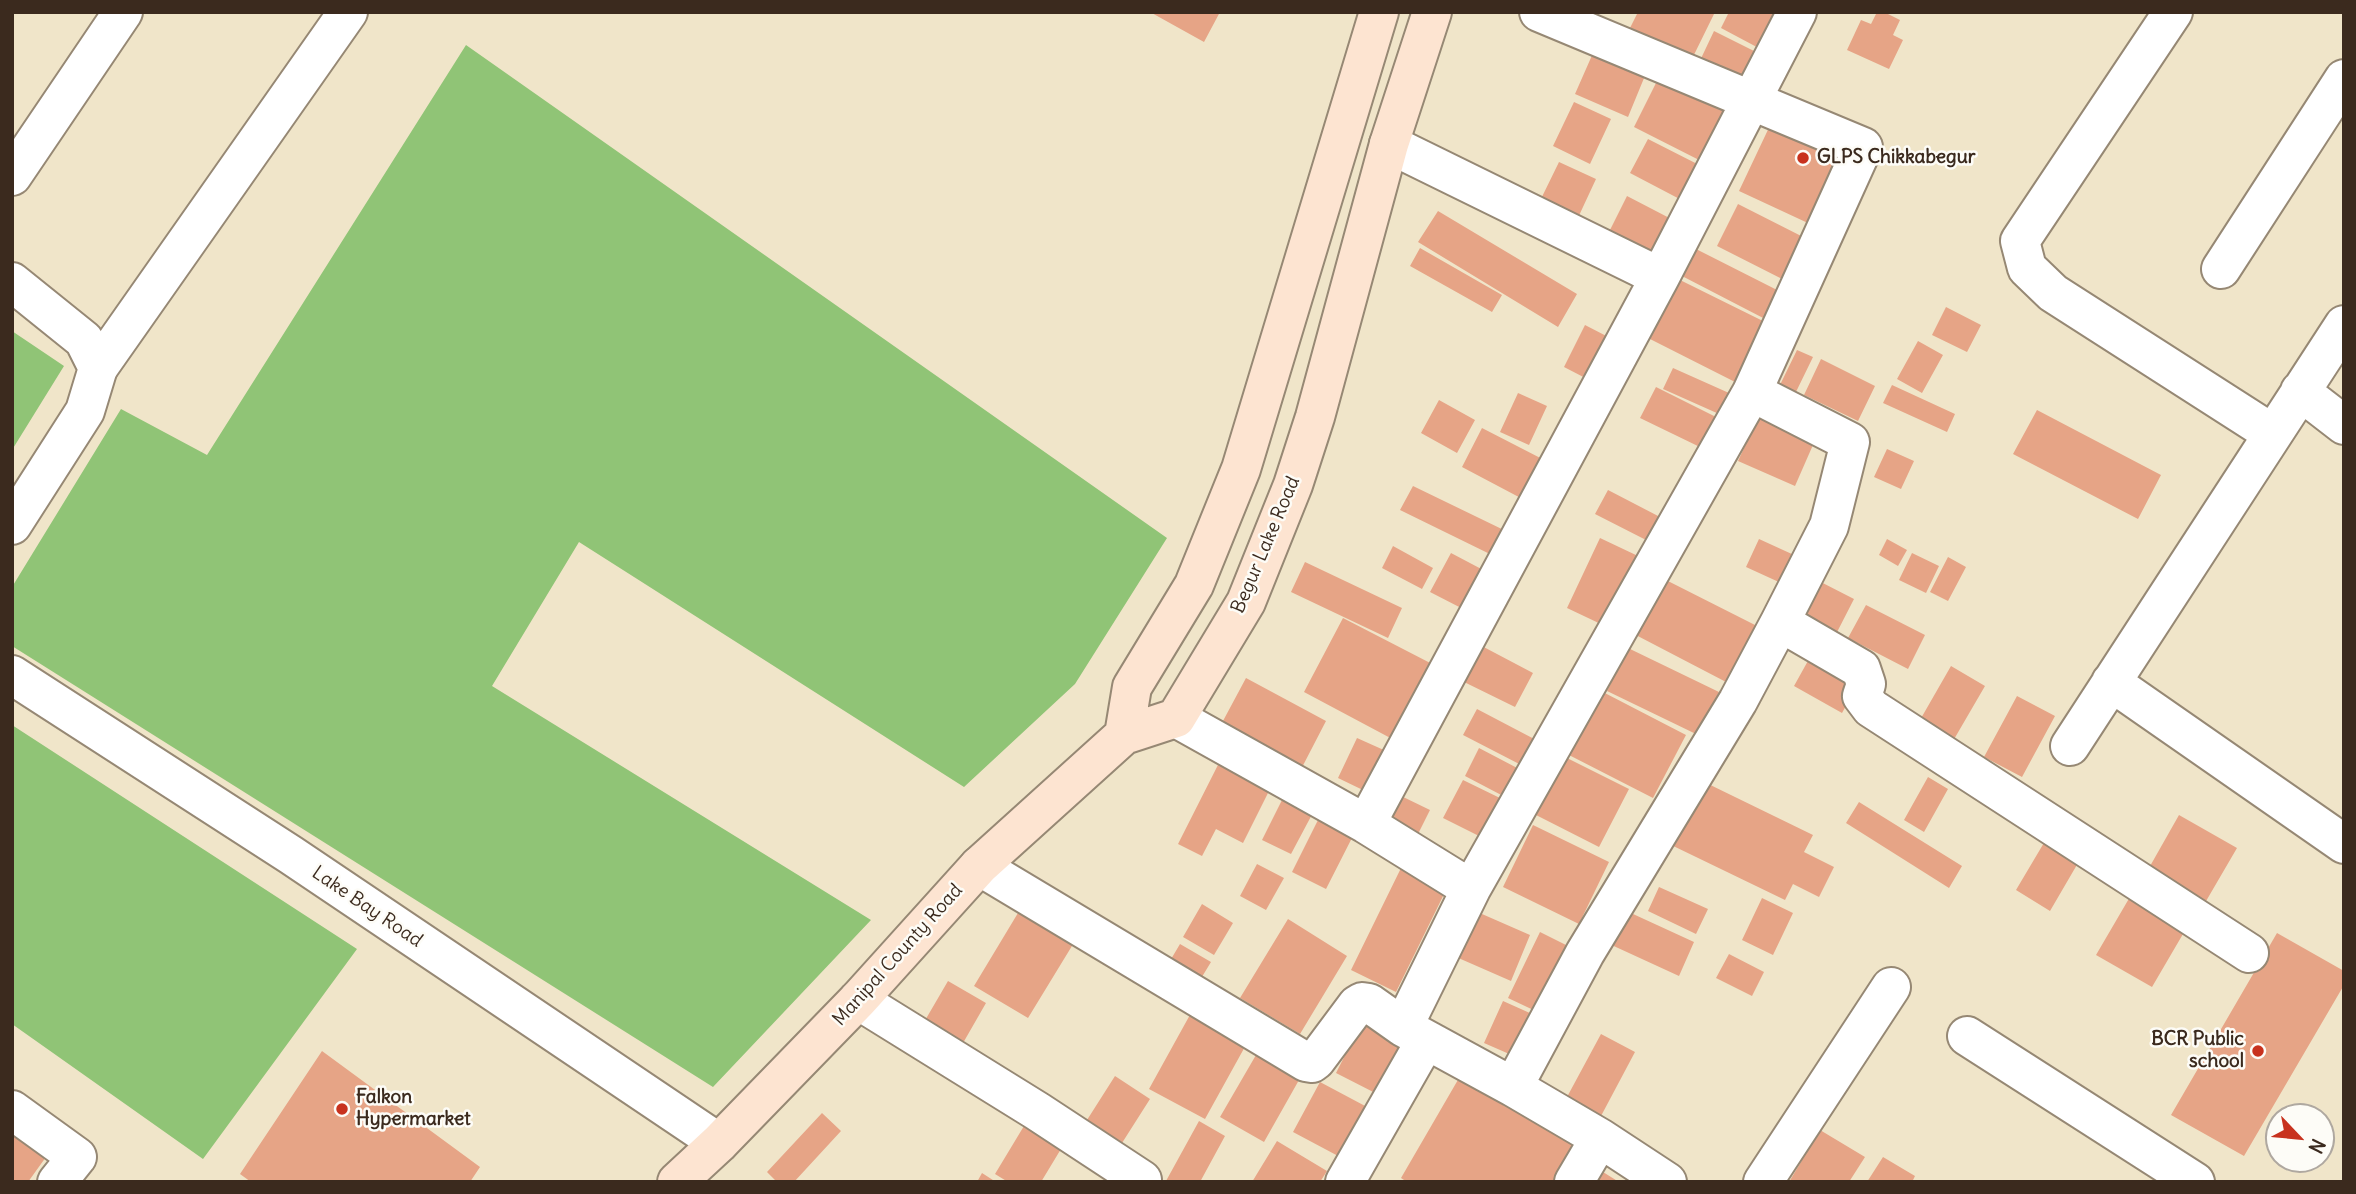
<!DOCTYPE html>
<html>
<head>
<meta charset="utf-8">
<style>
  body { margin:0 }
  #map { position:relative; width:2356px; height:1194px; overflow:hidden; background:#f0e5c9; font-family:Delius,sans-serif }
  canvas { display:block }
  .frame { position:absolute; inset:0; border:14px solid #3b2a1e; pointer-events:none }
  .north { position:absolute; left:2265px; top:1103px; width:70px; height:70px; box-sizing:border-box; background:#fdfcf7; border:2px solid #afa8a0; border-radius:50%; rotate:116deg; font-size:19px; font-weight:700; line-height:28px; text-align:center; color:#3b2a1e }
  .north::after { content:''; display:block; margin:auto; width:24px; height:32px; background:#c8321e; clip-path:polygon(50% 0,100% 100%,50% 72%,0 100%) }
</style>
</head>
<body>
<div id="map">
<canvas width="2356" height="1194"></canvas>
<div class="frame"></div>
<div class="north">N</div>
</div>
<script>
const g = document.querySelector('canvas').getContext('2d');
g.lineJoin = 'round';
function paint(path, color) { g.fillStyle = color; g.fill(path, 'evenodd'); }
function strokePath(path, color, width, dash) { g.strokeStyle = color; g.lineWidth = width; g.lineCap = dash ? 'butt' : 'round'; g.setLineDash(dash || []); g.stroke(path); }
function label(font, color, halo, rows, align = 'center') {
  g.font = font + ' Delius,sans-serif'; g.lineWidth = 5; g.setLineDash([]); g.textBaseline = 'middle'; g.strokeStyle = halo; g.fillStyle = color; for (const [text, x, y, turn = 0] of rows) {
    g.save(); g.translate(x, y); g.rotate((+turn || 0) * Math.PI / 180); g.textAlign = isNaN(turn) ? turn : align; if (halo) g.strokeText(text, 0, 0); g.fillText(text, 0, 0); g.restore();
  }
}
paint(new Path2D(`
  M466 45 1167 538 1075 684 964 787 579 542 492 686 871 920 713 1087 12 646V587L121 409 207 455Z
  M12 331 64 366 12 450Z
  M12 725 357 949 203 1159 12 1024Z`), '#90c476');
paint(new Path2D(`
  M1150 12H1220L1204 42Z
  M1638 12H1715L1688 67 1626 36Z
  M1729 12H1789L1768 53 1721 28Z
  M1877 12H1884L1900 20 1893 35 1903 40 1889 69 1847 50 1861 20 1871 24Z
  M1714 31 1760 54 1742 92 1696 69Z
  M1597 44 1649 66 1628 117 1575 94Z
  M1661 73 1731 109 1705 163 1634 127Z
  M1574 102 1611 119 1590 164 1553 146Z
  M1774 117 1845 150 1810 224 1739 191Z
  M1648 139 1709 170 1691 205 1630 173Z
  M1559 162 1596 179 1576 222 1538 205Z
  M1627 196 1679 223 1657 265 1606 238Z
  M1738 204 1813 242 1792 284 1717 246Z
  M1438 211 1577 294 1558 327 1418 242Z
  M1420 248 1502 295 1492 312 1410 266Z
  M1696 249 1781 292 1767 320 1682 276Z
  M1680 280 1769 324 1739 384 1650 339Z
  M1946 307 1981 325 1967 352 1932 335Z
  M1585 325 1616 341 1595 383 1564 367Z
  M1918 341 1943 355 1922 393 1897 379Z
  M1797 350 1813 357 1794 396 1778 389Z
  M1821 359 1875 386 1858 421 1804 395Z
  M1673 368 1729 393 1719 414 1663 389Z
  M1892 385 1955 414 1947 432 1883 403Z
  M1656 387 1720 419 1704 449 1640 418Z
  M1518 393 1547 406 1529 445 1500 432Z
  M1439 400 1475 420 1457 453 1421 433Z
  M2037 410 2161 475 2138 519 2013 454Z
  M1760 413 1816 438 1795 486 1738 461Z
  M1482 428 1552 464 1532 504 1462 467Z
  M1887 449 1914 461 1901 489 1874 477Z
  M1413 486 1510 533 1498 558 1400 510Z
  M1608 490 1660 517 1648 541 1595 514Z
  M1600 538 1638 556 1605 626 1567 608Z
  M1759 539 1794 555 1781 583 1746 567Z
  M1887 539 1907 550 1898 566 1879 555Z
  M1393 546 1433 568 1422 589 1382 568Z
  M1451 553 1487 572 1467 611 1430 592Z
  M1912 553 1939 566 1926 593 1899 580Z
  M1948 557 1966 567 1948 601 1930 592Z
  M1305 562 1402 608 1388 638 1291 592Z
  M1660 577 1757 626 1728 683 1632 633Z
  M1813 578 1854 599 1834 638 1792 617Z
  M1866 605 1925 635 1908 669 1848 638Z
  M1343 618 1436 666 1396 741 1304 692Z
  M1478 644 1533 673 1515 707 1460 680Z
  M1628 648 1719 692 1698 735 1607 691Z
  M1814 650 1862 677 1842 713 1794 686Z
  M1951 666 1985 686 1953 741 1920 720Z
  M1246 678 1326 721 1297 777 1216 734Z
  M1599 690 1686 735 1653 798 1567 754Z
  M2017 696 2055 716 2022 777 1984 757Z
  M1477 709 1538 741 1525 767 1463 735Z
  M1357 738 1386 751 1367 792 1338 778Z
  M1479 748 1521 770 1507 798 1465 776Z
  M1222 757 1273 783 1243 843 1216 829 1202 856 1178 844Z
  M1565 757 1629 789 1599 847 1536 815Z
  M1928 777 1948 789 1924 832 1904 820Z
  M1696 778 1813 835 1804 852 1834 867 1819 897 1793 884 1785 900 1665 842Z
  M1463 780 1502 799 1483 838 1443 818Z
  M1286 792 1316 807 1291 854 1262 840Z
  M1397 794 1430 810 1415 840 1383 824Z
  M1859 802 1962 866 1949 888 1846 823Z
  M1322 812 1356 830 1326 889 1292 872Z
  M2179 815 2237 848 2202 908 2145 875Z
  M1533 825 1609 862 1579 924 1503 887Z
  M2051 831 2085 851 2050 911 2016 890Z
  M1257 864 1284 878 1266 910 1240 896Z
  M1402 866 1447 888 1396 992 1351 970Z
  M1659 887 1708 909 1696 934 1648 911Z
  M2134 890 2190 922 2152 987 2096 955Z
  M1762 898 1793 913 1773 955 1742 940Z
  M1202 904 1233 923 1214 955 1183 937Z
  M1466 907 1530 935 1511 981 1447 953Z
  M1021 908 1075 941 1028 1018 974 986Z
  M1620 908 1694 942 1679 976 1605 942Z
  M1288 919 1347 956 1300 1034 1240 998Z
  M1540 932 1576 950 1544 1015 1508 998Z
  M2277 933 2344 971V985L2244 1156 2171 1115Z
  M1180 944 1211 962 1194 990 1164 971Z
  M1729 954 1764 972 1752 996 1716 978Z
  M948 981 986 1003 959 1050 920 1029Z
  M1503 1001 1541 1018 1523 1060 1484 1043Z
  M1191 1013 1247 1043 1205 1119 1149 1089Z
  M1363 1020 1412 1045 1385 1098 1336 1073Z
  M1601 1034 1635 1052 1601 1116 1567 1097Z
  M322 1051 480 1167 470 1182H251L240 1174Z
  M1256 1055 1299 1080 1264 1142 1220 1117Z
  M1466 1066 1582 1135 1555 1182H1407L1401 1178Z
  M1115 1076 1150 1099 1115 1154 1080 1131Z
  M1320 1082 1367 1107 1340 1157 1293 1132Z
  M822 1113 841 1131 794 1182H777L767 1172Z
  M1027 1121 1064 1144 1041 1182H1008L995 1174Z
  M1199 1121 1225 1136 1200 1182H1167L1166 1181Z
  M1820 1130 1865 1157 1849 1182H1789Z
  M12 1134 46 1157 28 1182H12Z
  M1277 1141 1327 1171 1320 1182H1252Z
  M1883 1157 1915 1176 1912 1182H1867Z
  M1595 1167 1619 1182H1586Z
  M982 1173 996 1182H977Z`), '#e6a486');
const minor = new Path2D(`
  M2173 12 2020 241 2027 268 2053 293 2273 434
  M1389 144 1660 277
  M12 176 123 12
  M2221 269 2344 79
  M98 368 348 12
  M2300 391 2344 425
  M1780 622 1861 669 1866 684 1862 696 1871 708 2249 953
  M2111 682 2344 844
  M1176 718 1366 824 1471 889 1403 1027 1513 1087 1600 1138 1667 1182
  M2070 746 2344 325
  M1366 824 1660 277 1797 12
  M979 866 1306 1062 1312 1063 1316 1060 1357 1005 1362 1002 1369 1003 1403 1027
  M1471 889 1752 392 1863 147 1539 12
  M858 1000 1037 1111 1142 1180
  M1967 1036 2195 1182
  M1513 1087 1585 953 1738 701 1780 622 1829 526 1850 442 1752 392
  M12 1110 77 1157 57 1182
  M1345 1182 1426 1040
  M1574 1182 1600 1138
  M1763 1182 1891 987`);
const tertiary = new Path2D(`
  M12 282 84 340 98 368 85 411 12 525
  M12 675 291 855 719 1143`);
const secondary = new Path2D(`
  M1124 735 1132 687 1194 585 1241 469 1379 12
  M677 1182 719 1143 858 1000 979 866 1124 735 1176 718 1246 602 1293 485 1315 417 1389 144 1432 12`);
strokePath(minor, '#968874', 42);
strokePath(tertiary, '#968874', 42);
strokePath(secondary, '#968874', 42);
strokePath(minor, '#fff', 38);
strokePath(tertiary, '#fff', 38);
strokePath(secondary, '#fde4d1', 38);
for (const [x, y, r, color] of [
  [1803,158,7,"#c8321e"],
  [2258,1051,7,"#c8321e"],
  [342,1109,7,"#c8321e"]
]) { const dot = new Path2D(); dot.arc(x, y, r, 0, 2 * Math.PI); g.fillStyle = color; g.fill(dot); strokePath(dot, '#fdfcf7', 2.5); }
label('bold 19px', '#3b2a1e', '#fdfcf7', [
  ["GLPS Chikkabegur",1817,158],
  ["BCR Public",2244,1040,"right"],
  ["school",2244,1062,"right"],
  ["Falkon",356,1098],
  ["Hypermarket",356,1120]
], 'left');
label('19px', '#3b2a1e', '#fdfcf7', [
  ["Begur Lake Road",1266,545,-67],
  ["Lake Bay Road",367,907,34],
  ["Manipal County Road",898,955,-48]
]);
</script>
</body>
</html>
